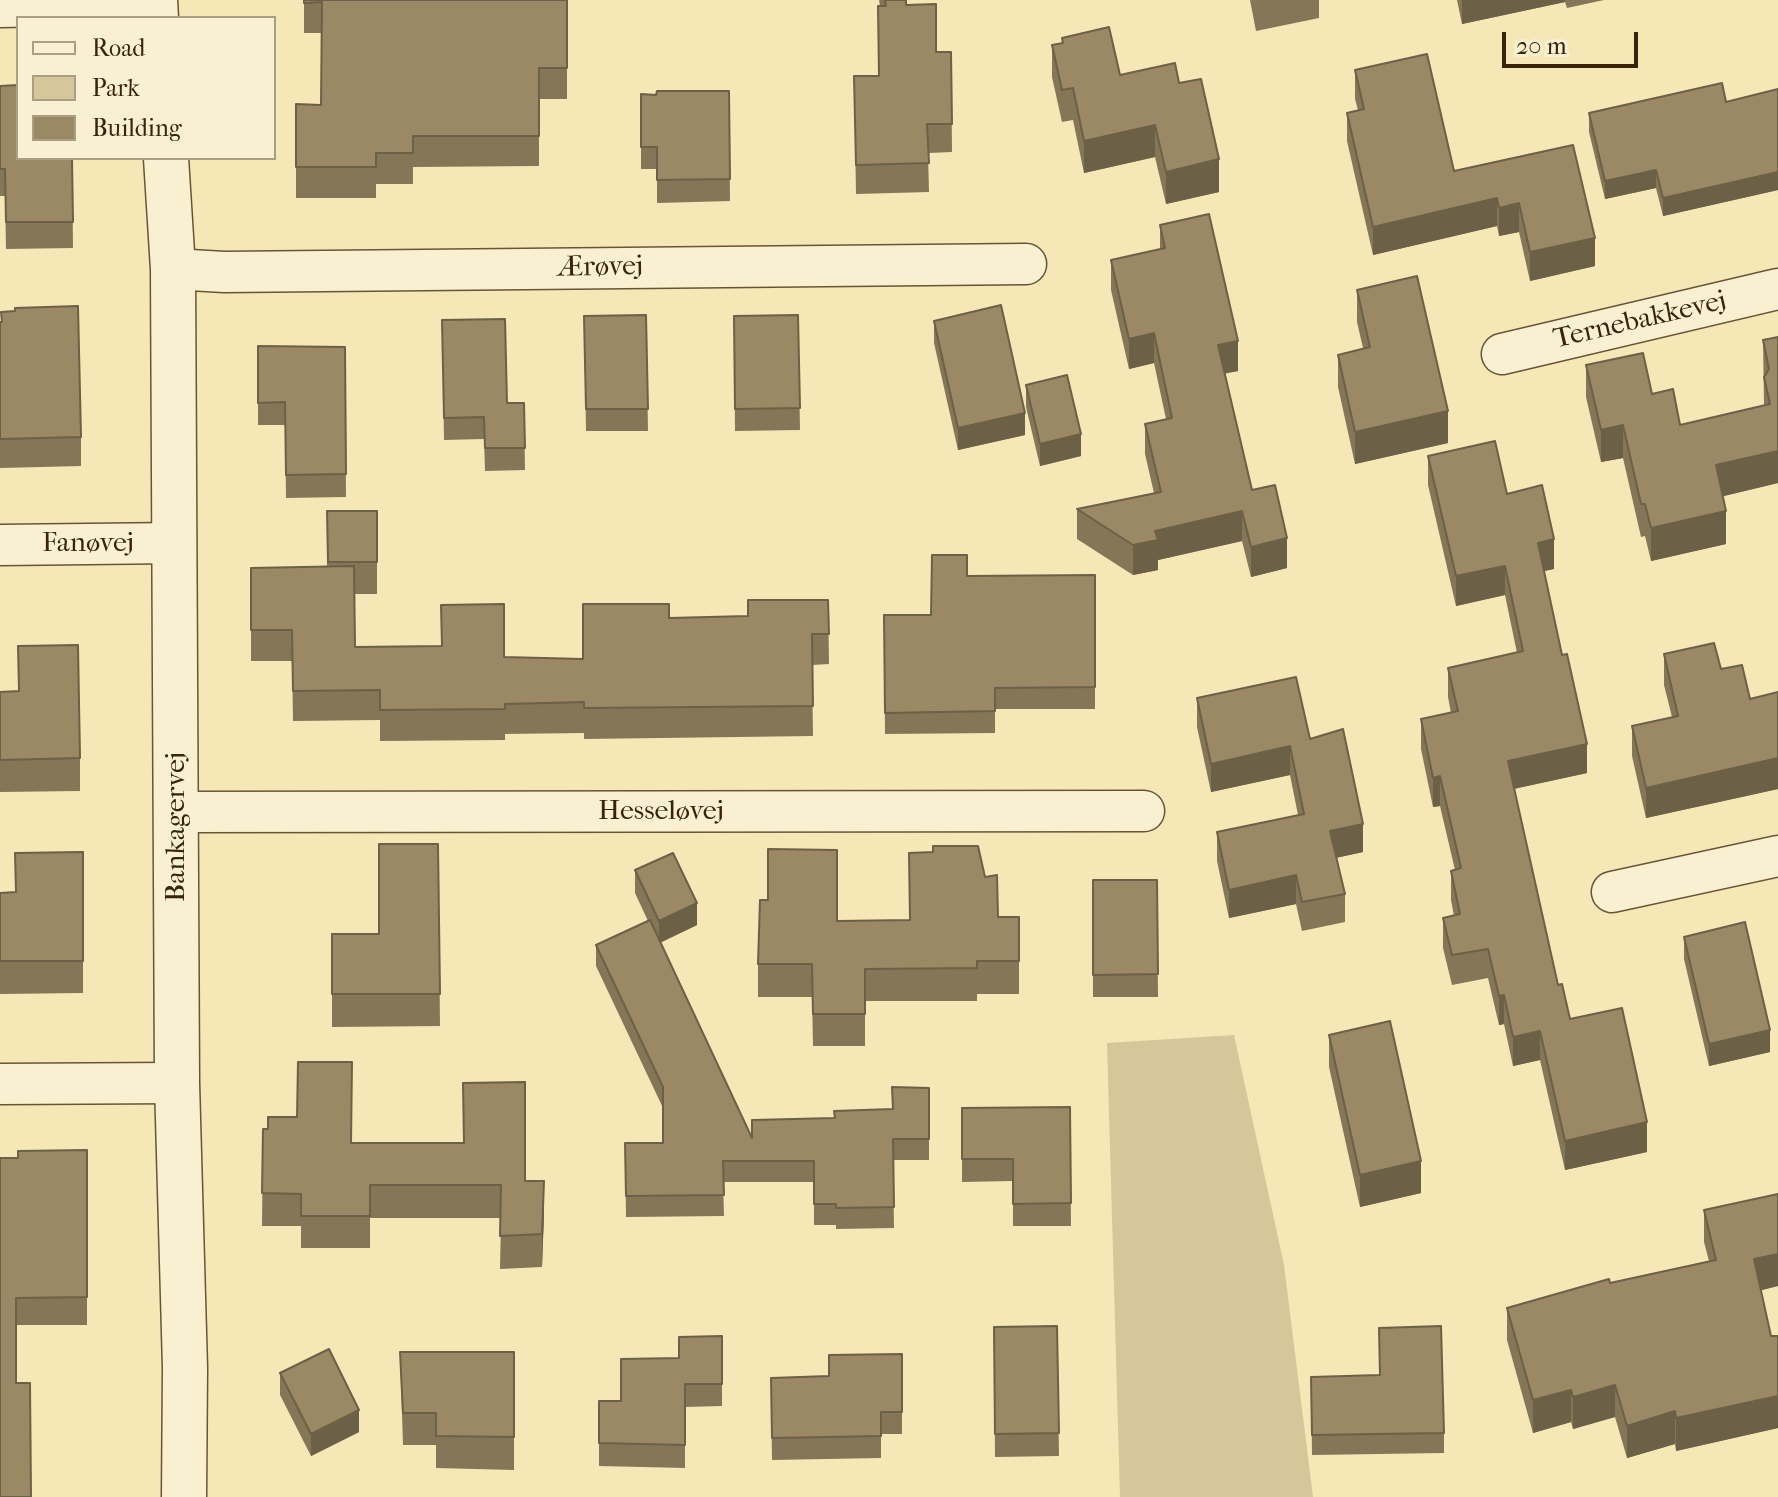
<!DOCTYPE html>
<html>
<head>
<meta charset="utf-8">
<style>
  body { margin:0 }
  #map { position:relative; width:1778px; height:1497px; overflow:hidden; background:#f5e8b6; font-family:"IM FELL French Canon",serif }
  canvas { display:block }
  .legend { position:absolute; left:16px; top:16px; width:260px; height:144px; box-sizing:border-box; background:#f8f0d0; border:2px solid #ac9e82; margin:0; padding:10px 14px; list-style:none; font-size:24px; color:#3a230e }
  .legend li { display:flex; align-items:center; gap:16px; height:40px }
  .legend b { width:40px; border:2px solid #ac9e82 }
  .scale { position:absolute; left:1502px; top:32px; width:136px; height:36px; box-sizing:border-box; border:4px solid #3a230e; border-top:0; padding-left:10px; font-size:24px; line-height:28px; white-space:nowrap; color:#3a230e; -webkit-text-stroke:6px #f8f0d0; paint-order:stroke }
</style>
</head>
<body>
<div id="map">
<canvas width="1778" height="1497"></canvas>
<ul class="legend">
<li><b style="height:10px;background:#f8f0d0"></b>Road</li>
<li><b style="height:22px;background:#d5c799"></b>Park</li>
<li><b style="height:22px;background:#9b8965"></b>Building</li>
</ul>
<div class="scale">20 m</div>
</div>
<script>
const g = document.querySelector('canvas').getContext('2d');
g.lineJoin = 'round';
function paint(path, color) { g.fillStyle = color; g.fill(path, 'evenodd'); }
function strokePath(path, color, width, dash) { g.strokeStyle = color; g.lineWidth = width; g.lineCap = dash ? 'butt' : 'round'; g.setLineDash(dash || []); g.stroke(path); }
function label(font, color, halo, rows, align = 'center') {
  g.font = font + ' "IM FELL French Canon",serif'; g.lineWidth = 6; g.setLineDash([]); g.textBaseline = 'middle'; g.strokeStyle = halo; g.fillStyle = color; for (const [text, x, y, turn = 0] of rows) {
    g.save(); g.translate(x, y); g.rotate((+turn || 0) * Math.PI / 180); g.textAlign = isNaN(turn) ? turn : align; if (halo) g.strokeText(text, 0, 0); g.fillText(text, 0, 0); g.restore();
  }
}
paint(new Path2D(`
  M1234 1035 1284 1265 1313 1497H1120L1107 1043Z`), '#d5c799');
const minor = new Path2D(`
  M0 7 155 4
  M173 269 224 272 1026 264
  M1502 354 1778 289
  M0 545 176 543
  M177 812 1144 811
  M1612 892 1778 856
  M0 1084 177 1083`);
const tertiary = new Path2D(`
  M155 0 156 18
  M166 158 173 269 177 1083 185 1368 184 1497`);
strokePath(minor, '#695438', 43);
strokePath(tertiary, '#695438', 47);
strokePath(minor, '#f8f0d0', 40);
strokePath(tertiary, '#f8f0d0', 44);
paint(new Path2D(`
  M304 0H567V99H539V166L413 167V184H376V198H296V104L321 105 322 33H304Z
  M879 0H906V5L936 52H951L952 152 928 153 929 192 856 194 854 76H879L880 6Z
  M1250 0H1319V18L1256 31Z
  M1457 0H1604L1567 8 1565 2 1462 24Z
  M1062 38 1120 75 1179 83 1219 192 1166 204 1155 157 1084 173 1073 120 1062 122 1052 77V45L1062 43Z
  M1355 70 1454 171 1573 145 1595 266 1530 281 1519 232 1499 236 1497 226 1373 255 1347 141V113L1358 110 1355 99Z
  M0 86 72 158 73 248 6 249 5 196H0Z
  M1778 89V190L1663 216 1656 188 1605 199 1589 132V113L1726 102Z
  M729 91 730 201 657 203V169H641V116L656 95Z
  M1160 225 1238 371 1225 373 1252 490 1287 568 1251 577 1242 541 1158 560V570L1133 575 1077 539V509L1154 493 1145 454V424L1166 419 1154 363 1129 369 1111 290V260L1160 249Z
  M1357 290 1448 443 1355 464 1338 387V355L1363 348 1357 322Z
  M646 315 648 431H586L584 316Z
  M798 315 800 430 735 431 734 316Z
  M442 320 507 403H524L525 470 485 471 484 439 444 440Z
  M934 321 1025 435 958 450 934 343Z
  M0 322 81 437V466L0 468Z
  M1778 337V483L1723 496 1726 544 1651 561 1645 536 1641 537 1623 458 1601 462 1586 397V365L1652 394 1680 425 1764 405 1763 340Z
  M258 346 345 347 346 497 286 498 285 425H258Z
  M1026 385 1081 456 1040 466 1026 407Z
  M1428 456 1507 494 1554 569 1544 571 1587 773 1514 789 1558 985 1570 1019 1647 1152 1565 1170 1540 1060 1513 1066 1504 1024 1499 1025 1488 978 1452 985 1443 948V918L1454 916 1451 900V871L1455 870 1440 806 1433 807 1421 749V719L1451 713 1448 697V668L1517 653 1505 595 1456 606 1428 485Z
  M327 511H377V594H354L355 647 441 646V605L504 657 583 659 669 618 748 616 828 600 829 664 812 665 813 736 584 739V733L505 734V740L380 741V720L293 721 292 661H251V568L327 567Z
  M1095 575V709H995V733L885 734 884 615H931L967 576Z
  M18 646 80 758V791L0 792V692L18 691Z
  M1664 654 1721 669 1750 699 1778 692V789L1646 818 1632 756V726L1672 717 1664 685Z
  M1197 698 1310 739 1363 852 1336 858 1345 894V922L1302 931 1296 904 1229 918 1217 861V832L1298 815 1290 775 1211 792 1197 727Z
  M438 844 440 1026 332 1027V934H379Z
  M83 852V993L0 994V893L15 892Z
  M635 870 697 925 660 943 752 1138 834 1118 892 1109 929 1088V1160H893L894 1228 836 1229V1225H814V1182H723L724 1216 626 1217 625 1143H663V1108L596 966V945L648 921 635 893Z
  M985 877 998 917H1019V994H977V1001H865V1046H813L812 997H758V964L837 921 910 920Z
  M1093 880H1157L1158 997H1093Z
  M1684 937 1770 1052 1709 1066 1684 959Z
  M1329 1035 1421 1193 1360 1207 1329 1067Z
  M1070 1107 1071 1226H1013V1181L962 1182V1108Z
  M263 1129 352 1143 525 1181 544 1213 542 1267 500 1269 501 1218H370V1248H301V1226H262Z
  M87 1150V1325H16V1383L0 1497 18 1158Z
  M1778 1194V1286L1761 1290 1771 1336H1778V1428L1676 1451 1675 1444 1627 1458 1615 1417 1573 1429 1571 1422 1533 1433 1507 1340V1308L1610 1283 1709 1261 1704 1242V1210Z
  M1057 1326 1059 1456 995 1457 994 1327Z
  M722 1336V1406L685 1407V1468L599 1466V1401H621L679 1358Z
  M400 1352H514V1470L436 1468V1445H403Z
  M902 1354V1434H881V1458L772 1460 771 1378 829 1376Z
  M280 1373 359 1432 311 1456 280 1395Z
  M1311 1377 1444 1433V1453L1312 1455Z`), '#857657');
paint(new Path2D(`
  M1462 0H1565V2L1462 24Z
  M1155 125V157L1084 173V141Z
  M1219 159V192L1166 204V172Z
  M1656 170V188L1605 199V181Z
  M1778 172V190L1663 216V198Z
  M1497 198V226L1373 255V227Z
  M1519 203V232L1499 236V208Z
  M1595 238V266L1530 281V252Z
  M1154 333V363L1129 369V339Z
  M1238 341V371L1218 375V345Z
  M1448 411V443L1355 464V432Z
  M1025 413V435L958 450V428Z
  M1623 425V458L1601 462V430Z
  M1081 434V456L1040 466V444Z
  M1778 451V483L1716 498V465Z
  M1242 511V541L1158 560V570L1133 575V545L1155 531Z
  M1726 511V544L1651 561V528Z
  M1287 538V568L1251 577V547Z
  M1554 539V569L1538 572V543Z
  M1505 566V595L1456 606V576Z
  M1587 744V773L1508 790V761Z
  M1290 746V775L1211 792V764Z
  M1778 758V789L1646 818V788Z
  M1440 776V806L1433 807V778Z
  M1363 824V852L1330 859V831Z
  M1296 875V904L1229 918V890Z
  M697 903V925L659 943V921Z
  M1504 995V1024L1499 1025V996Z
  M1770 1030V1052L1709 1066V1044Z
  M1540 1031V1060L1513 1066V1037Z
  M1647 1122V1152L1565 1170V1141Z
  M1421 1161V1193L1360 1207V1175Z
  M544 1181V1213L542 1267V1234Z
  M1778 1254V1286L1754 1292V1259Z
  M1615 1385V1417L1573 1429V1397Z
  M1571 1390V1422L1533 1433V1400Z
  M1778 1396V1428L1676 1451V1418Z
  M359 1410V1432L311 1456V1434Z
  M1675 1411V1444L1627 1458V1426Z`), '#6c6047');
const building = new Path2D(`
  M304 0H567V68H539V136H413V153H376V167H296V104L321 105 322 2 304 3Z
  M885 0H906V5L936 4V52H951L952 124H927L929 163 856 165 854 76H879L878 6H886Z
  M1109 27 1120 75 1175 63 1179 83 1201 79 1219 159 1166 172 1155 125 1084 141 1073 88 1062 90 1052 45 1063 43 1062 38Z
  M1427 54 1454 171 1573 145 1595 238 1530 252 1519 203 1499 208 1497 198 1373 227 1347 113 1364 109 1355 70Z
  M1722 83 1726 102 1778 89V172L1663 198 1656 170 1605 181 1589 113Z
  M18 85V158H72L73 222H6L5 169H0V86Z
  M657 91H729L730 179 657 180V147H641V94L656 95Z
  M1209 214 1238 341 1218 345 1252 490 1275 485 1287 538 1251 547 1242 511 1155 531 1158 540 1133 545 1077 509 1161 492 1145 424 1172 418 1154 333 1129 339 1111 260 1165 248 1160 225Z
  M1417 276 1448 411 1355 432 1338 355 1370 347 1357 290Z
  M1001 305 1025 413 958 428 934 321Z
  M78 306 81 437 0 439V322H2L1 312 15 311V308Z
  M646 315 648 409H586L584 316Z
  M798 315 800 408 735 409 734 316Z
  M505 319 507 403H524L525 448H485L484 417 444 418 442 320Z
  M1778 337V451L1716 465 1726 511 1651 528 1645 504H1641L1623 425 1601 430 1586 365 1643 353 1652 394 1673 389 1680 425 1770 404 1764 377 1769 369 1763 340Z
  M258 346 345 347 346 474 286 475 285 402 258 403Z
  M1067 375 1081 434 1040 444 1026 385Z
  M1495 441 1507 494 1542 485 1554 539 1538 543 1562 655 1567 654 1587 744 1508 761 1558 985 1562 984 1570 1019 1622 1008 1647 1122 1565 1141 1540 1031 1513 1037 1504 995 1499 996 1488 949 1452 955 1443 918 1460 914 1451 871 1461 868 1440 776 1433 778 1421 719 1458 711 1448 668 1523 651 1505 566 1456 576 1428 456Z
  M327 511H377V562H328Z
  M932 555H967V576L1095 575V687L995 688V711L885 713 884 615H931Z
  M354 566 355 647 442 646 441 605 504 604V657L583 659V604H669V618L748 616V600H828L829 634H812L813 706 584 708V702L505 704V709L380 710V690L293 691 292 630H251V568Z
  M1714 643 1721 669 1742 665 1750 699 1778 692V758L1646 788 1632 726 1678 716 1664 654Z
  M78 645 80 758 0 760V692L19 691 18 646Z
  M1296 677 1310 739 1343 729 1363 824 1330 831 1345 894 1302 902 1296 875 1229 890 1217 832 1304 814 1290 746 1211 764 1197 698Z
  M379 844H438L440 994H332V934H379Z
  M933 846H978L985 877 997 875 998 917H1019V961H977V968L865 969V1014H813L812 964H758L760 900H768V849L837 850V921L910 920 909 853 933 852Z
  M83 852V961H0V893L16 892 15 853Z
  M673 853 697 903 659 921 635 870Z
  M1093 880H1157L1158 974 1093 975Z
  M650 920 752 1138V1120L835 1118 834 1111 893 1109 892 1087 929 1088V1139H893L894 1207 836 1208V1204H814V1161H723L724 1195 626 1196 625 1143H663V1087L596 945Z
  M1745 922 1770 1030 1709 1044 1684 937Z
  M1390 1021 1421 1161 1360 1175 1329 1035Z
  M298 1062H352L351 1143H464L463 1083 525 1082V1181H544L542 1234 500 1236 501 1185H370V1216H301V1194L262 1193 263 1129H268V1117H297Z
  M1070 1107 1071 1203 1013 1204V1159H962V1108Z
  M87 1150V1297L16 1298V1383H30L31 1497H0V1158H18V1151Z
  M1778 1194V1254L1754 1259 1771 1336H1778V1396L1676 1418 1675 1411 1627 1426 1615 1385 1573 1397 1571 1390 1533 1400 1507 1308 1609 1279 1610 1283 1716 1260 1704 1210Z
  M1057 1326 1059 1433 995 1434 994 1327Z
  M1441 1326 1444 1433 1312 1435 1311 1377 1380 1375 1379 1328Z
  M722 1336V1384H685V1445L599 1443V1401H621V1359L679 1358V1337Z
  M329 1349 359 1410 311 1434 280 1373Z
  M400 1352H514V1437L436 1436V1413H403Z
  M902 1354V1412H881V1436L772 1438 771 1378 829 1376V1355Z`);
paint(building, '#9b8965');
strokePath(building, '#6c6047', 2);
label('28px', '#3a230e', '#f8f0d0', [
  ["Ærøvej",600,268,-1],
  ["Ternebakkevej",1640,321,-13],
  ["Fanøvej",88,544],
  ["Hesseløvej",661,812],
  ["Bankagervej",177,827,-90]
]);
</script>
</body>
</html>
